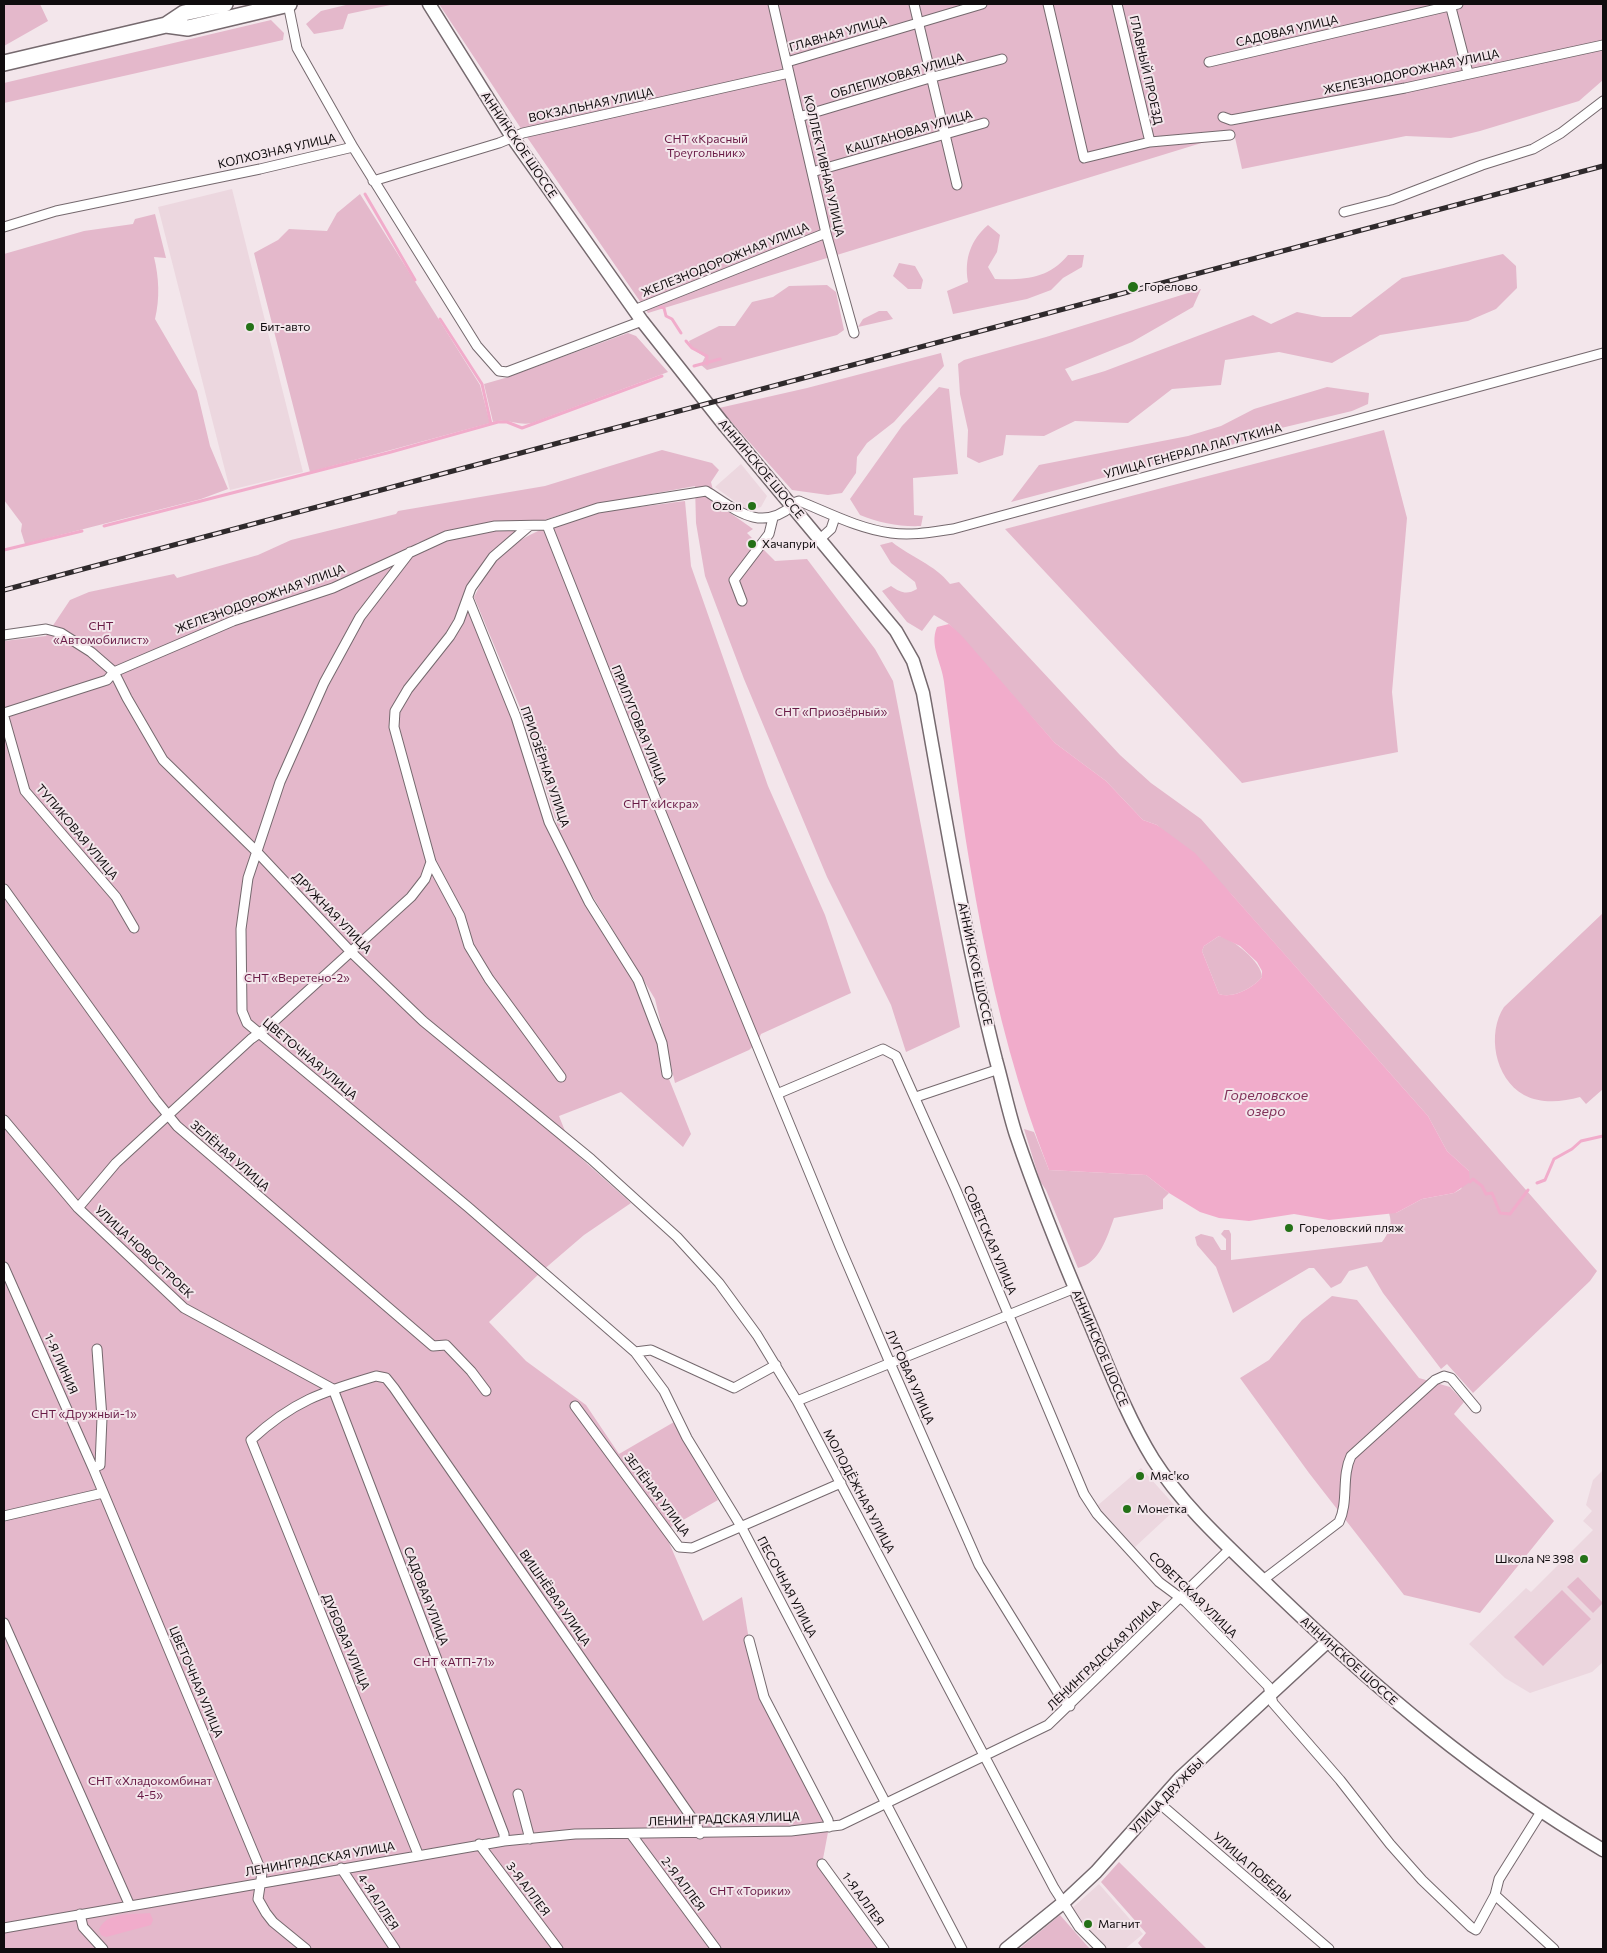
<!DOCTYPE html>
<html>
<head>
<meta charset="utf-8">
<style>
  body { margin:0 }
  #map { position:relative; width:1607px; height:1953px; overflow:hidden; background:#f3e6eb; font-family:Commissioner,sans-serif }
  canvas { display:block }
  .frame { position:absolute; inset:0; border:5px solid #100c0e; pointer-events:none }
</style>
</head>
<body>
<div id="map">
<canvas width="1607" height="1953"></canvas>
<div class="frame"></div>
</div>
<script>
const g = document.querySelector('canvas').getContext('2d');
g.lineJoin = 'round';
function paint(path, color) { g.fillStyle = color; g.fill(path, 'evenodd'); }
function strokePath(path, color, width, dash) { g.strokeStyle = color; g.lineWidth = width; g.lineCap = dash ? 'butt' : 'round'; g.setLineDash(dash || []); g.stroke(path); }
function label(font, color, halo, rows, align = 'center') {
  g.font = font + ' Commissioner,sans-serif'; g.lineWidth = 4; g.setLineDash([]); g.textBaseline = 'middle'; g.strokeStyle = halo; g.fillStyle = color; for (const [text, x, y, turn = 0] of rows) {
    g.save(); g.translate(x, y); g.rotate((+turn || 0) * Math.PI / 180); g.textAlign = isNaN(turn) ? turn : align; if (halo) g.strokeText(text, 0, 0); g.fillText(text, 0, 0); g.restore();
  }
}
paint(new Path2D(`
  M232 189 303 472 230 490 158 207Z
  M741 464 767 496 761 507 748 511 715 487Z
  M1141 1468 1177 1508 1135 1547 1097 1506Z
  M1603 1470V1662L1592 1672 1530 1693 1505 1678 1469 1644 1526 1588 1531 1592 1593 1530 1583 1521 1592 1511 1586 1505 1593 1480Z
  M1099 1884 1143 1934 1125 1949H1103L1069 1911Z`), '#ecd7df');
paint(new Path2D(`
  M4 4H40L48 21 4 46Z
  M350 4H395L348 14 343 29 314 34 306 24 321 11Z
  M439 4H1603V80L1579 101 1480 131 1451 138 1406 136 1242 169 1234 133 648 313 520 127Z
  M271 20 284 33 283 40 4 103V83Z
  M360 194 480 385 490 423 310 472 254 253 278 240 289 229 327 231 337 213Z
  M155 214 166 258 154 257C159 278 160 298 155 319L197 391 210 446 228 489 201 499 25 544 21 531 22 524 4 500V254L84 231 133 224 135 219Z
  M988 225 1000 235 997 252 988 267 995 279C1025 280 1048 279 1068 255H1084L1082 267 1063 278 1051 290 1027 299 953 314 947 291 968 282C964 258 971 240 988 225Z
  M1503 254 1516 266 1517 288 1496 309 1468 321 1380 335 1332 363 1279 352 1225 360 1221 385 1172 389 1128 423 1075 421 1044 436 1006 435 1003 455 979 463 967 457 968 430 960 394 958 364 964 360 1046 337 1201 289 1193 307 1132 342 1065 369 1072 381 1105 371 1253 315 1271 324 1297 312 1322 317H1351L1402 278Z
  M899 263 915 266 923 280 921 289H908L893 276Z
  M827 285 836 292 844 330 837 335 707 370 701 365 705 357 691 348 689 341 719 326H735L752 302 773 297 789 286Z
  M879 311H887L893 319 858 327 863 319Z
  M628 333 636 336 668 372 532 423C518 426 507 418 493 422L484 384 505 378Z
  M941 353 944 366 894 422 867 443 857 457 856 473 842 493 828 495 792 490 719 408 807 388Z
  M939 387 949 389 958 474 913 478 914 515 923 516 921 526C901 527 879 523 860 515L850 499 902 426Z
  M1327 387 1369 393 1368 404 1352 411 1277 429 1220 449 1174 459 1011 502 1039 465 1188 436 1221 426 1254 409Z
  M1384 430 1407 518 1392 692 1398 752 1242 783 1005 529Z
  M662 450 712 463 719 470 711 482 716 503 753 529 747 533 775 561 807 559 875 649 893 681 960 1027 906 1052 891 1005 827 877 744 679 705 576 696 523 695 486 591 505 541 521 461 529 417 543 411 551C453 534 484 526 529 526L493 557 468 598 516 717 549 822 638 980 667 1074 691 1134 683 1147 621 1092 559 1116 573 1151 631 1203 584 1235 542 1271 489 1322 526 1361 586 1405 619 1454 674 1422 718 1500 664 1531 703 1621 742 1597 749 1640 764 1697 829 1827 822 1864 884 1949H4V641L46 636 70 600 89 592 174 574 177 578 258 555 291 540 396 514 398 511 545 486Z
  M685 501 691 566 768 786 825 915 851 993 761 1034 757 1043 749 1050 675 1083 655 999 565 851 524 717 474 597C480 586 486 570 495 561 542 512 622 510 685 501Z
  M892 542C912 558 934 564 950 584L959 582 1120 755 1151 783 1201 819 1597 1271 1590 1281 1473 1393 1447 1364 1441 1369 1383 1293 1367 1266 1349 1271 1341 1283 1331 1288 1314 1268H1309L1233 1313 1216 1267 1197 1245 1195 1237 1201 1234 1213 1237 1221 1250H1226V1239L1221 1234 1224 1230H1229L1231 1234V1260L1382 1242C1389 1232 1393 1226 1389 1213H1396L1422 1199 1454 1193 1461 1189 1469 1171 1447 1151 1428 1116 1232 895 1157 825 1143 820 1106 781 1055 743 949 624 934 615 922 631 907 622 882 591 891 586C901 593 907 595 917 589L915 582 891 563 880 545Z
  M1603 913V1089L1586 1104 1580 1097C1562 1102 1541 1104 1524 1095 1494 1078 1487 1033 1504 1007Z
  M1219 936C1232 938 1262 962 1262 977 1253 988 1233 999 1219 994L1202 951 1204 946Z
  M1024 1129 1034 1132 1049 1170 1146 1175 1169 1193 1163 1199V1209L1114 1218C1107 1237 1100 1263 1078 1268L1046 1190 1040 1181Z
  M1332 1296 1357 1300 1419 1378 1450 1387 1464 1402 1454 1414 1554 1521 1480 1613 1404 1595 1309 1473 1240 1378 1269 1360 1302 1320Z
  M1578 1577 1603 1603 1593 1613 1567 1587Z
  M1562 1590 1591 1619 1543 1666 1514 1637Z
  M1119 1862 1207 1949H1143L1138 1943 1146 1933 1101 1882Z
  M1060 1915 1090 1949H1019Z`), '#e4b8cb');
paint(new Path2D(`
  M949 624 961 635 1055 743 1106 781 1143 820 1157 825 1195 853 1428 1116 1447 1151 1469 1171 1470 1182 1454 1193 1422 1199 1396 1213 1329 1220 1294 1214 1249 1221 1219 1218 1200 1212 1169 1193 1146 1175 1049 1170C988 1014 965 847 944 682 942 663 929 646 937 627ZM1219 936 1240 946 1257 962 1262 971V977C1253 988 1233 999 1219 994L1202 951 1204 946Z
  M150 1913 153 1920 151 1925 106 1937 101 1935 99 1929C108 1911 132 1915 150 1913Z`), '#f1accb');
strokePath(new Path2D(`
  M365 194 415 280
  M660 307 664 308 666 316 672 319 681 333
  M440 319 482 384 491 424
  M686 341 692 348 707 356V364
  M694 366 720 359
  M104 526 391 452 498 422H507L522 428 662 376
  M4 550 82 531
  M1470 1182 1473 1179 1482 1186 1486 1194 1492 1193 1500 1213 1510 1214 1528 1190
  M1537 1183 1545 1180 1554 1159 1572 1149 1581 1141 1603 1136`), '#f1accb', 3);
const street = new Path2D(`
  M288 4 297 48 353 147
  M773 4 826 233 854 333
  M914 4 957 185
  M1048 4 1084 158 1150 142 1230 135
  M1117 4 1150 142
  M1450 4 1468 73
  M787 62 982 4
  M1209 62 1458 4
  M799 117 933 77 1002 59
  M1223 117 1231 120 1405 88 1603 45
  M812 172 984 123
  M373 181 499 143 523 133 789 73
  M1344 212 1391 200 1482 165 1533 149 1561 133 1603 101
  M4 227 56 211 260 169 353 147 477 346 499 371 507 372 642 321
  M634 310 826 233
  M790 504 799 501C829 513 859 529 891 533 912 536 932 532 953 529L1603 353
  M547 525 656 800 840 1247 890 1363 979 1565 1060 1696 1070 1706
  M529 526 493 557 471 588 459 621 450 636 408 689 395 711 394 727 431 862 460 916 469 946 489 979 561 1077
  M820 539 831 529 835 517
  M410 552 360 617 324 683 280 782 248 878 241 929 242 1011 247 1023 468 1207 635 1352 664 1391 687 1438 742 1528 962 1949
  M468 598 516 717 549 822 589 902 638 980 662 1043 667 1074
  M742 601 734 580 769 534 773 518
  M4 635 46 629 61 633 91 652 114 672 127 698 163 760 257 852 351 952 423 1021 591 1159 677 1237 719 1283 757 1335 797 1401 1054 1888 1079 1927 1101 1949
  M4 713 107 680 114 672 233 621 333 588 446 536 495 526 547 525 598 508 706 491C735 509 760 533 792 506
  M4 717 25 791 116 897 134 928
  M4 889 155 1099 177 1126 433 1346 446 1345 471 1371 486 1391
  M777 1094 883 1049 896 1056 956 1190 1084 1494 1097 1514 1159 1582 1186 1602 1268 1686 1273 1703 1340 1780 1390 1844 1422 1880 1471 1927 1476 1930 1495 1895 1499 1879 1541 1812
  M916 1097 999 1069
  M4 1120 78 1208 184 1308 333 1389 504 1834V1841
  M78 1208 116 1163 251 1039 268 1027 411 897 425 879 431 862
  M4 1267 93 1468 100 1465 102 1418 97 1349
  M635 1352 651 1350 734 1388 776 1365
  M797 1401 1075 1288
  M575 1406 679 1547 692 1548 841 1483
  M93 1468 262 1873 258 1899 266 1913 273 1922 306 1949
  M4 1516 103 1493
  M1263 1580 1339 1522C1349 1501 1341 1477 1351 1456L1435 1380 1444 1376 1451 1378 1476 1408
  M4 1623 130 1906
  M749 1640 764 1697 828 1820 829 1827
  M518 1794 530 1839
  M1159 1803 1329 1949
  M631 1834 716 1949
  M479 1844 558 1949
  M418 1854 251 1440C293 1401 322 1392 376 1376L386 1378 394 1388 696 1824 700 1834
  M822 1864 884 1949
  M341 1868 395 1949
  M1495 1895 1554 1949
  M80 1914 83 1927 103 1949
  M4 1928 504 1841 575 1834 791 1831 841 1825 1048 1725 1231 1548`);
const secondary = new Path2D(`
  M429 4 512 137 642 321 725 426 896 631 913 661 923 693C945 816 965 939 996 1060 1003 1085 1008 1110 1016 1135 1037 1197 1062 1258 1088 1319 1108 1366 1126 1415 1153 1459 1184 1508 1231 1549 1272 1589 1378 1691 1477 1775 1603 1850
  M1006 1949 1064 1902 1096 1872 1180 1778 1327 1642`);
const highway = new Path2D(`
  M166 25 184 13 225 4
  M4 63 166 25 188 28 289 4`);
strokePath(street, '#75696e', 11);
strokePath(secondary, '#75696e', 15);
strokePath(highway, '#75696e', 18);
strokePath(street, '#fff', 9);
strokePath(secondary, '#fff', 12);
strokePath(highway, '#fff', 15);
const rail = new Path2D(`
  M4 590 1603 166`);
strokePath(rail, '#2f2a2c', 5);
strokePath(rail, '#f3e6eb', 3, [9]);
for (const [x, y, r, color] of [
  [1133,287,6,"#247117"],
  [250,327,5,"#247117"],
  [752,506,5,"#247117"],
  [752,544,5,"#247117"],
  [1289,1228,5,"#247117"],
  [1140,1476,5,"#247117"],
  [1127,1509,5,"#247117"],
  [1584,1559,5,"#247117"],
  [1088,1924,5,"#247117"]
]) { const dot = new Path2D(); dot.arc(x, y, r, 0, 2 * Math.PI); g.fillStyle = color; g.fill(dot); strokePath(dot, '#f3e6eb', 2); }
label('12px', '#100c0e', '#f3e6eb', [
  ["САДОВАЯ УЛИЦА",1287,31,-13],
  ["ГЛАВНАЯ УЛИЦА",838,34,-16],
  ["ГЛАВНЫЙ ПРОЕЗД",1146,70,77],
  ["ЖЕЛЕЗНОДОРОЖНАЯ УЛИЦА",1411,72,-12],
  ["ОБЛЕПИХОВАЯ УЛИЦА",897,76,-16],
  ["ВОКЗАЛЬНАЯ УЛИЦА",591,105,-12],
  ["КАШТАНОВАЯ УЛИЦА",909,132,-16],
  ["АННИНСКОЕ ШОССЕ",519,145,56],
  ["КОЛХОЗНАЯ УЛИЦА",277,151,-13],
  ["КОЛЛЕКТИВНАЯ УЛИЦА",824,166,77],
  ["ЖЕЛЕЗНОДОРОЖНАЯ УЛИЦА",725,260,-22],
  ["УЛИЦА ГЕНЕРАЛА ЛАГУТКИНА",1193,451,-15],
  ["АННИНСКОЕ ШОССЕ",761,469,50],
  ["ЖЕЛЕЗНОДОРОЖНАЯ УЛИЦА",260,599,-20],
  ["ПРИЛУГОВАЯ УЛИЦА",639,725,68],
  ["ПРИОЗЁРНАЯ УЛИЦА",545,767,71],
  ["ТУПИКОВАЯ УЛИЦА",77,832,50],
  ["ДРУЖНАЯ УЛИЦА",332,913,46],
  ["АННИНСКОЕ ШОССЕ",975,964,78],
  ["ЦВЕТОЧНАЯ УЛИЦА",310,1059,40],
  ["ЗЕЛЁНАЯ УЛИЦА",230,1156,41],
  ["СОВЕТСКАЯ УЛИЦА",990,1240,67],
  ["УЛИЦА НОВОСТРОЕК",144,1252,43],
  ["АННИНСКОЕ ШОССЕ",1100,1348,67],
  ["1-Я ЛИНИЯ",61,1364,66],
  ["ЛУГОВАЯ УЛИЦА",910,1377,66],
  ["МОЛОДЁЖНАЯ УЛИЦА",859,1491,62],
  ["ЗЕЛЁНАЯ УЛИЦА",657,1495,53],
  ["ПЕСОЧНАЯ УЛИЦА",787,1587,62],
  ["СОВЕТСКАЯ УЛИЦА",1193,1595,44],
  ["САДОВАЯ УЛИЦА",426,1596,69],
  ["ВИШНЁВАЯ УЛИЦА",555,1598,55],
  ["ДУБОВАЯ УЛИЦА",346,1642,67],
  ["ЛЕНИНГРАДСКАЯ УЛИЦА",1104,1655,-44],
  ["АННИНСКОЕ ШОССЕ",1349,1661,42],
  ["ЦВЕТОЧНАЯ УЛИЦА",196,1682,67],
  ["УЛИЦА ДРУЖБЫ",1167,1796,-46],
  ["ЛЕНИНГРАДСКАЯ УЛИЦА",724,1819,-2],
  ["ЛЕНИНГРАДСКАЯ УЛИЦА",320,1859,-10],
  ["УЛИЦА ПОБЕДЫ",1252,1867,41],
  ["2-Я АЛЛЕЯ",683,1884,53],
  ["3-Я АЛЛЕЯ",528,1889,53],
  ["1-Я АЛЛЕЯ",863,1899,54],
  ["4-Я АЛЛЕЯ",378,1902,57]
]);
label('12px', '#691b46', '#f3e6eb', [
  ["СНТ «Красный",706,139],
  ["Треугольник»",706,153],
  ["СНТ",101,626],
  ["«Автомобилист»",101,640],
  ["СНТ «Приозёрный»",831,712],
  ["СНТ «Искра»",661,804],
  ["СНТ «Веретено-2»",297,978],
  ["СНТ «Дружный-1»",84,1414],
  ["СНТ «АТП-71»",454,1662],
  ["СНТ «Хладокомбинат",150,1781],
  ["4-5»",150,1795],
  ["СНТ «Торики»",750,1891]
]);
label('12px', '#100c0e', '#f3e6eb', [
  ["Горелово",1144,287],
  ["Бит-авто",260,327],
  ["Ozon",742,506,"right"],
  ["Хачапури",762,544],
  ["Гореловский пляж",1299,1228],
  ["Мяс'ко",1150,1476],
  ["Монетка",1137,1509],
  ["Школа № 398",1574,1559,"right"],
  ["Магнит",1098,1924]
], 'left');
label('italic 14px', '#81325a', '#f3e6eb', [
  ["Гореловское",1266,1095],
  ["озеро",1266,1111]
]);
</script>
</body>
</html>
